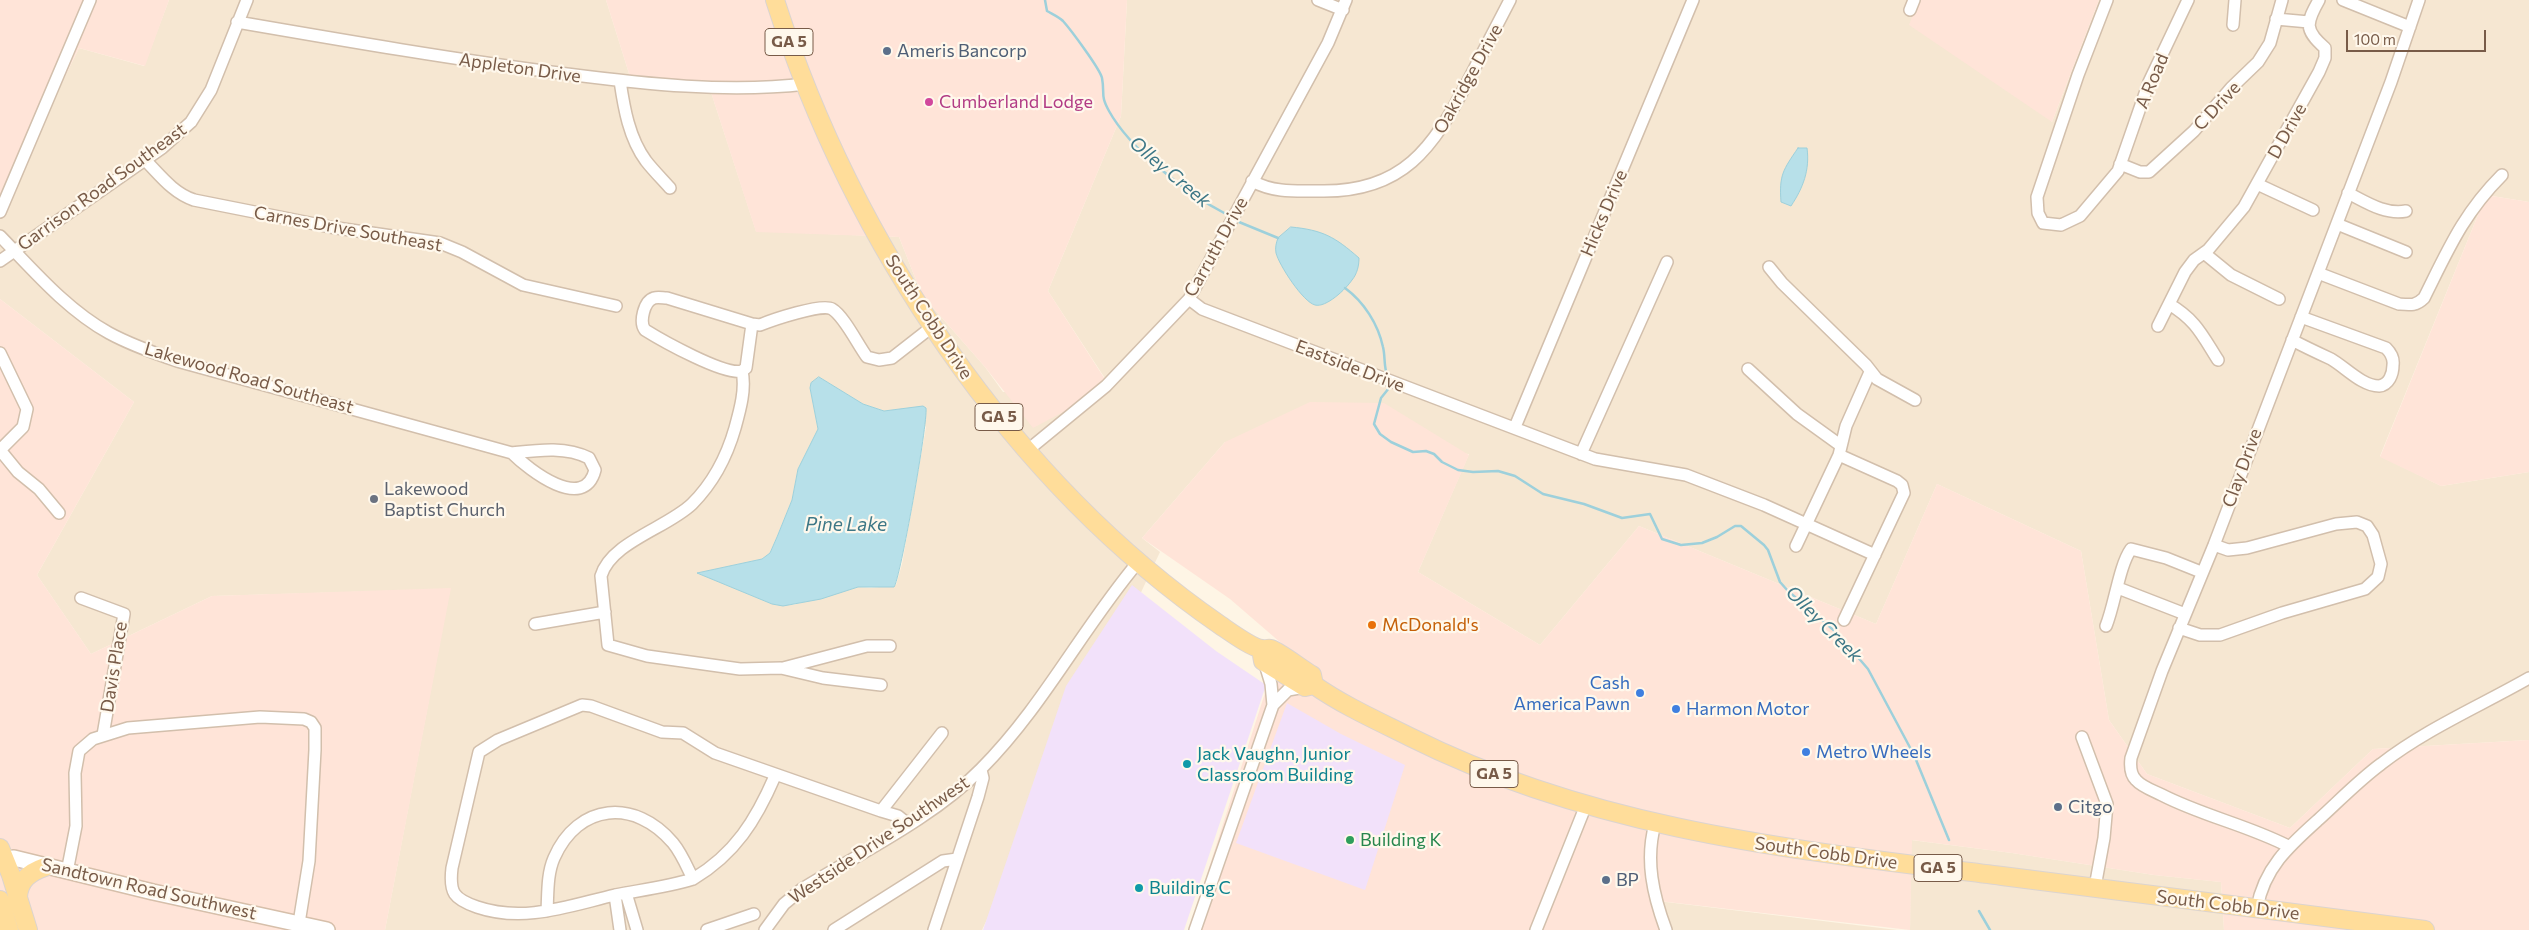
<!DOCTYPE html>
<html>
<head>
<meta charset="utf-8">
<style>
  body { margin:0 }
  #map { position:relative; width:2529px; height:930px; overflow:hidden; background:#fef5e5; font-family:Commissioner,sans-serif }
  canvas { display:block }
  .scale { position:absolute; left:2346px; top:30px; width:140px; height:22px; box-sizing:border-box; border:2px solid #785b48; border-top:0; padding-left:6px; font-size:15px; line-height:18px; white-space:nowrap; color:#785b48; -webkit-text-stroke:4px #fff8ec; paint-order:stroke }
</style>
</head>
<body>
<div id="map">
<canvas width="2529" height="930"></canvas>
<div class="scale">100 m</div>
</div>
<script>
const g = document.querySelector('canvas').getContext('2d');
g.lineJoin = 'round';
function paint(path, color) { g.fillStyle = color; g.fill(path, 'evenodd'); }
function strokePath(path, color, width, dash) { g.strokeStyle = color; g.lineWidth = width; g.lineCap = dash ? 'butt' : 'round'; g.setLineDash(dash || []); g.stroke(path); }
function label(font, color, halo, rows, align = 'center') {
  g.font = font + ' Commissioner,sans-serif'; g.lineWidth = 4.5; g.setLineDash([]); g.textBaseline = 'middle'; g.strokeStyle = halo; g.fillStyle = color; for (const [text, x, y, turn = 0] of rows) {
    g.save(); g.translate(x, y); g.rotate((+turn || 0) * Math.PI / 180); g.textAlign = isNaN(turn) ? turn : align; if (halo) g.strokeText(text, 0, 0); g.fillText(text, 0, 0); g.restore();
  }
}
paint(new Path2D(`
  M169 0H606L631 80 708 83 756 231 899 237 922 295 985 367 1003 392 1110 386 1048 291 1121 116 1127 0H1918L2052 122 2099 0H2529V202L2486 195 2380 456 2441 486 2529 472V740L2373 749 2290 828 2147 774 2109 720 2081 551 1937 484 1876 624 1639 526 1540 645 1418 572 1469 454 1225 442 1142 538 1160 552 982 930H385L450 589 212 596 91 654 37 575 134 402 0 299V208L79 48 144 66ZM819 377 863 404 884 411 912 408 926 427 902 564 896 585 871 588 858 587 793 605 772 604 698 573 762 559 770 553 792 500 798 469 818 429 810 388Z
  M1911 840 2012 853 2154 875 2221 882 2224 930H1910Z
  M1658 901 1897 930H1667Z`), '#f6e7d2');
paint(new Path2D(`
  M0 0H169L145 66 79 48 0 208Z
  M606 0H1127L1121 116 1048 291 1110 387 1033 428 985 367 922 295 899 237 756 232 708 83 631 80Z
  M1918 0H2099L2052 122 1909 25Z
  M2486 195 2529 202V472L2441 486 2380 457Z
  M0 299 134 402 37 575 91 654 212 596 451 588 385 930H0Z
  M1310 402 1384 403 1469 455 1418 572 1540 645 1639 526 1876 624 1937 484 2081 551 2109 720 2147 774 2290 828 2373 749 2529 740V930H2224L2221 882 2154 875 2012 853 1912 840 1910 930 1659 901 1667 930H1189L1281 643 1230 599 1142 538 1225 442Z`), '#ffe4d8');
paint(new Path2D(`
  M1132 585 1216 651 1266 685 1184 930H983L1066 686Z
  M1287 703 1341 734 1405 765 1365 890 1236 843Z`), '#f2e1fa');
const water = new Path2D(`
  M1798 148H1807C1810 170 1803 188 1791 206L1781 202C1779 175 1783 170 1798 148Z
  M1291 227C1323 230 1335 237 1359 258 1359 266 1357 274 1352 280 1346 289 1326 308 1315 305 1303 302 1279 265 1276 253 1275 248 1276 243 1278 238Z
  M819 377 863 404 884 411 923 406 926 408C928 423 900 580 894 587H858L821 599 783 606 772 604 697 573 762 559 770 553 777 537 792 500 798 469 818 429 810 388 811 383Z`);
paint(water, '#b7e0e9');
strokePath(water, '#9dd0db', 1);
strokePath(new Path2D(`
  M1045 0 1047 11C1052 14 1059 17 1063 21 1071 30 1100 69 1102 78 1105 94 1100 95 1109 111 1130 149 1187 194 1226 214
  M1239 222 1278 238
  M1345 288C1364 302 1378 324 1383 347 1385 355 1384 363 1386 371
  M1389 388 1381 398 1374 424 1380 434 1391 442 1413 452 1426 451 1434 454 1442 462 1458 470 1473 472 1498 471 1515 476 1543 494 1584 504 1622 518 1650 514 1662 539 1681 545 1702 543 1717 537 1735 526H1741L1764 545 1768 550 1780 582 1788 591 1837 633 1868 669 1914 755 1949 840
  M1979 911 1990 930`), '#9dd0db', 2.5);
const street = new Path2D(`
  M1318 0 1343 10
  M2107 0 2078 75 2037 197 2038 213 2043 223 2061 225 2080 216 2118 171 2149 82 2188 0
  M2343 0 2410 27
  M1910 10 1914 0
  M2276 19 2309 22
  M237 22C347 41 457 60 567 74 645 84 727 93 806 84
  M2233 25 2235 0
  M620 81C624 108 629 138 646 161 653 170 662 179 670 188
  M145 160C160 175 173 193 194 200L330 227 440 243 462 252 523 285 616 306
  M2120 164 2140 172H2149L2194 131 2231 88 2258 62 2270 43 2282 0
  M1252 181C1274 193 1296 191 1319 191 1403 193 1433 148 1468 81 1482 54 1496 27 1510 0
  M2257 184 2313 210
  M2348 193C2366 202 2385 215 2406 211
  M0 212 90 0
  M2337 224 2406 252
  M0 236C33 270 67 310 109 333 131 345 154 353 177 361L512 453C538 450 566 446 589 458L595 470C584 513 529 470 512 453
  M2204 253 2231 275 2279 299
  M0 261 162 148 191 122 211 90 247 0
  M1769 267 1782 283 1866 365 1877 379 1915 400
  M2318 273 2399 304C2410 305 2416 306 2424 298 2448 250 2463 214 2502 175
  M1189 299 1202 309 1595 459 1686 475 1764 505 1875 555
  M2169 304C2196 320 2202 335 2218 360
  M2158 326 2185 272 2194 260 2208 250 2244 207 2319 72 2325 58V48C2304 30 2306 23 2319 0
  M2292 340C2305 347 2318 353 2331 359 2345 367 2362 386 2379 386 2389 385 2393 374 2393 365 2394 358 2391 353 2386 348L2301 317
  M0 353 27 409 23 427 0 450
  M1748 369 1797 414 1840 445
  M742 371C746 389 740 410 735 428 727 456 714 482 692 504 667 528 611 542 601 576L608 645 647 656 740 669 781 668 823 678 881 685
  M742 371C725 376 661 340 645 330 639 322 644 301 654 298 658 297 663 298 667 298L752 324 760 325C772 320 822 303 832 309 844 316 858 345 867 357L879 360 892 358 933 326
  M742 371 746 368 752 324
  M1515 427 1693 0
  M0 450 18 472 39 489 59 513
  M1028 450 1106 386 1189 299 1328 43 1346 0
  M1581 454 1667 262
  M1839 455 1897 481 1902 485 1904 493 1844 620
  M1796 546 1839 455 1846 426 1870 372
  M2118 588 2185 614
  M81 598 124 614 103 735
  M535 624 605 612
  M2106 626C2115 604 2119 566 2131 549L2166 558 2201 572
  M2179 628 2200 635H2220L2282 613 2365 589 2378 577 2381 564 2373 535 2367 526 2357 522 2336 524 2247 548 2228 550 2214 545
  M783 668 867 646H890
  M1273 705 1288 690 1305 687
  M2082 737 2107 804 2104 838 2095 887
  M775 776C756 820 735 854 693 879 667 887 641 890 615 895 568 906 524 923 477 907 454 899 449 893 452 868L479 752 498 740 582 705 591 706 662 732 683 733 715 753 881 811
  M908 824 898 816 881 811 942 733
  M1655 824C1645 860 1653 895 1666 930
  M2288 846C2247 825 2203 816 2162 795 2154 791 2142 787 2136 780 2130 774 2130 766 2131 758L2162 671 2214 545 2318 273 2391 82 2419 0
  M67 872 76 826 75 773 79 751 93 739 128 728 260 717 304 719 311 722 315 728V750L309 861 299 923
  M626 893 637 930
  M615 895 620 930
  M2257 908C2264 868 2289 846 2318 820 2339 801 2358 781 2381 764 2426 729 2480 706 2529 678
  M547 911C548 893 547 874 554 858 578 803 635 798 673 843 682 854 687 867 693 879
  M707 930 754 914
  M765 930 784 904 802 889C860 853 933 818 981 769 1043 707 1083 627 1139 561
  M834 930 943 861 957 859
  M934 930 978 797 983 778 981 770
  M1195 930 1273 705 1271 684 1264 661
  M1536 930 1586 805`);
const secondary = new Path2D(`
  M0 860 14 858 153 892 327 930`);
const primary = new Path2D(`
  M775 0C852 241 1010 480 1220 625 1229 631 1252 648 1262 649 1265 650 1268 648 1271 649 1280 652 1303 670 1312 675L1314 685C1344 706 1378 721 1410 737 1598 831 1797 850 2002 876 2143 893 2284 912 2425 930
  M1261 649 1263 661 1305 687 1314 685
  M0 848 11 875 28 930
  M18 897C19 880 30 872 45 867
  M0 900 9 930`);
strokePath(street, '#d2bfac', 14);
strokePath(secondary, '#d6bfaa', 18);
strokePath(primary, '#dcd4cf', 20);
strokePath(street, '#fff', 11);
strokePath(secondary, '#fff', 15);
strokePath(primary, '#ffdd9a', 18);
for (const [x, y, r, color] of [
  [887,51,5,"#5c6f8a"],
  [929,102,5,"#d1479c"],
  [374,499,5,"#6b7280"],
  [1372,625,5,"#e8710a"],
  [1640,693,5,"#3f7fe0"],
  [1676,709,5,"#3f7fe0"],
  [1806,752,5,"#3f7fe0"],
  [1187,764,5,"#0f9aa8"],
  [2058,807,5,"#5c6f8a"],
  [1350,840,5,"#2e9e5b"],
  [1606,880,5,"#5c6f8a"],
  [1139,888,5,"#0f9aa8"]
]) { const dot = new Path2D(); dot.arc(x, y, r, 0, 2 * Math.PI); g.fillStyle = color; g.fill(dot); strokePath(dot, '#fff8ec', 2); }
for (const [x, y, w] of [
  [789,42,48],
  [999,417,48],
  [1494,774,48],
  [1938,868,48]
]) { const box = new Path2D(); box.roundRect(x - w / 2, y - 13.5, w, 27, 4); g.fillStyle = '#fff8ec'; g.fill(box); strokePath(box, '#785b48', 1); }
label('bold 16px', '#785b48', null, [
  ["GA 5",789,42],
  ["GA 5",999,417],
  ["GA 5",1494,774],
  ["GA 5",1938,868]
]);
label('18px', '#4e5e75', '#fff8ec', [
  ["Ameris Bancorp",897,51],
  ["Citgo",2068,807],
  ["BP",1616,880]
], 'left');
label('18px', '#785b48', '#fff8ec', [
  ["Appleton Drive",520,68,8],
  ["Oakridge Drive",1468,79,-61],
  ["A Road",2152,81,-67],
  ["C Drive",2217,106,-47],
  ["D Drive",2287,131,-61],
  ["Garrison Road Southeast",102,187,-36],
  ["Hicks Drive",1604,213,-67],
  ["Carnes Drive Southeast",348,229,10],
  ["Carruth Drive",1216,247,-61],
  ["South Cobb Drive",929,317,57],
  ["Eastside Drive",1350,366,21],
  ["Lakewood Road Southeast",249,378,16],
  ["Clay Drive",2242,468,-70],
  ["Davis Place",114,667,-81],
  ["Westside Drive Southwest",879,840,-34],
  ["South Cobb Drive",1826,853,8],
  ["Sandtown Road Southwest",149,889,13],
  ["South Cobb Drive",2228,905,7]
]);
label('18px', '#b23c85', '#fff8ec', [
  ["Cumberland Lodge",939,102]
], 'left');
label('18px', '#5b616d', '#fff8ec', [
  ["Lakewood",384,489],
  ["Baptist Church",384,510]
], 'left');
label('18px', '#c56008', '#fff8ec', [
  ["McDonald's",1382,625]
], 'left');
label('18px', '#366cbe', '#fff8ec', [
  ["Cash",1630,683,"right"],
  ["America Pawn",1630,704,"right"],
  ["Harmon Motor",1686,709],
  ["Metro Wheels",1816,752]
], 'left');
label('18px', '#0d838f', '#fff8ec', [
  ["Jack Vaughn, Junior",1197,754],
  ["Classroom Building",1197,775],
  ["Building C",1149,888]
], 'left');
label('18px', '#27864d', '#fff8ec', [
  ["Building K",1360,840]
], 'left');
label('italic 19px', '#3d7786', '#fff8ec', [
  ["Olley Creek",1170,172,40],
  ["Pine Lake",846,525],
  ["Olley Creek",1824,624,45]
]);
</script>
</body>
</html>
